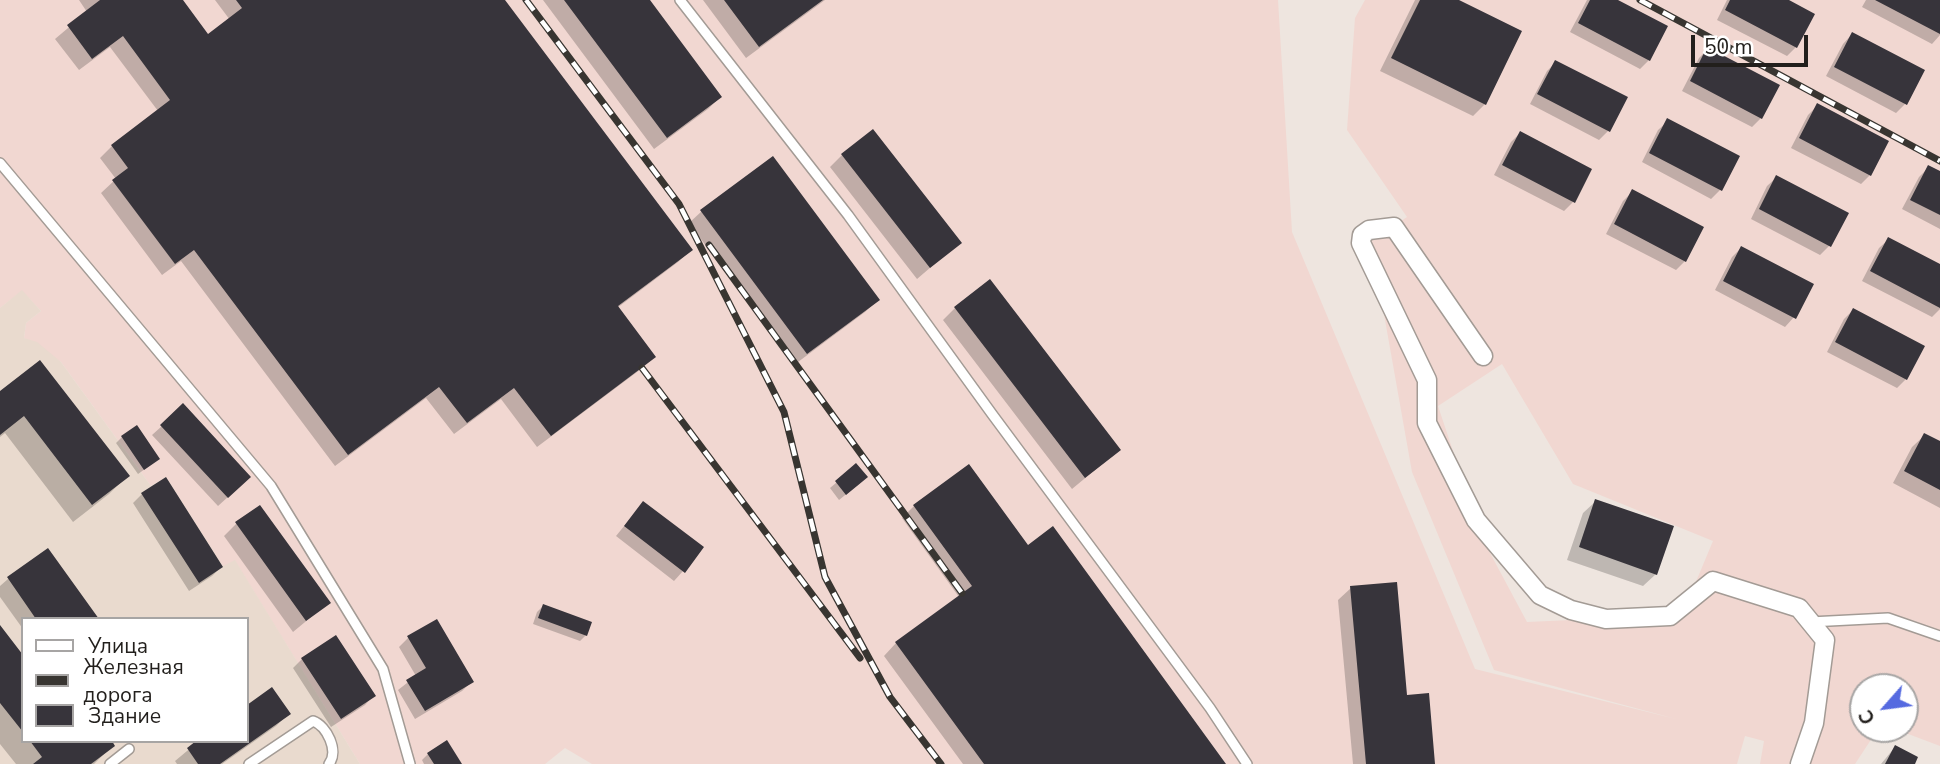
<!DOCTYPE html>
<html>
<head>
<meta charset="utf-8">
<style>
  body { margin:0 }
  #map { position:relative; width:1940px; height:764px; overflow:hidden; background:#eee5df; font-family:"Nunito Sans",sans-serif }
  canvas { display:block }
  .legend { position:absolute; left:21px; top:617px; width:228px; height:126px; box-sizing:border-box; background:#fff; border:2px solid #a7a5a4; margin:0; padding:9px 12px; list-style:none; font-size:21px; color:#221f1c }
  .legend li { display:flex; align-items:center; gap:14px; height:35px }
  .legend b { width:35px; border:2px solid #a7a5a4 }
  .north { position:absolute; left:1849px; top:673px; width:70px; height:70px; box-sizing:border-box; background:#fff; border:2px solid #a7a5a4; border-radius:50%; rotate:242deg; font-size:19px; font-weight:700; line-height:28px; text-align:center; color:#221f1c }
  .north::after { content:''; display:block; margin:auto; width:24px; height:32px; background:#556ae0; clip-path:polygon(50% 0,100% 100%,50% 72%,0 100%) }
  .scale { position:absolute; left:1691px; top:35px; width:117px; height:32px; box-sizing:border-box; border:4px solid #221f1c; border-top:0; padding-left:9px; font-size:21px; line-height:24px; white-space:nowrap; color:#221f1c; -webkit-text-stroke:5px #fff; paint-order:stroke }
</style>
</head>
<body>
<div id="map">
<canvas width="1940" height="764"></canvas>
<ul class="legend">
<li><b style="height:9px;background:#fff"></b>Улица</li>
<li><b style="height:9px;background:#383531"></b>Железная дорога</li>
<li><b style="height:19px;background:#37343b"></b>Здание</li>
</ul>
<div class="north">С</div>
<div class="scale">50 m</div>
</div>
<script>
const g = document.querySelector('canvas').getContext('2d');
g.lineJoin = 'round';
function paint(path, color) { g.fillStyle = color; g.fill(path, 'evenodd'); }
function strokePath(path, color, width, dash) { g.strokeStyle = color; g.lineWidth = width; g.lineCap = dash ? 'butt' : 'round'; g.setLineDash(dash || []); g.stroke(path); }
paint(new Path2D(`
  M0 0H1278L1292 232 1475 669 1676 719 1494 670 1412 472 1371 241 1407 217 1347 130 1355 18 1365 0H1940V746L1895 729H1905V687H1863V729H1878L1855 764H1760L1764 741 1745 736 1737 764H592L565 748 545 764H360L235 561 223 567 166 477 151 486 61 362 24 338 26 323 41 311 22 291 0 308ZM1502 364 1573 484 1713 541 1682 615 1527 622 1482 538 1438 406Z`), '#f1d7d1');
paint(new Path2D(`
  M22 290 41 311 26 323 24 338 37 342 61 362 151 486 166 477 223 566 235 560 360 764H0V308ZM23 619H247V741H23Z`), '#e9dace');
paint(new Path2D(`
  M79 0H181L208 36 230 20 215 0H503L691 250 678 262 617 308 654 356 641 369 537 447 501 399 454 434 426 398 335 466 181 261 162 275 101 193 116 179 100 158 112 146 158 111 110 47 79 70 55 39 87 12Z
  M543 0H648L720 97 708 109 654 149Z
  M703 0H825L746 58Z
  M1415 0H1455L1485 104 1473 116 1380 71Z
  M1587 0H1614L1649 60 1640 69 1570 32Z
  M1727 0H1786L1796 47 1787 56 1717 20Z
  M1866 0H1940V35L1932 44 1862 7Z
  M1852 34 1905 104 1896 113 1826 76 1843 44Z
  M1708 49 1761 118 1752 127 1682 91 1699 58Z
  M1556 62 1608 131 1599 140 1530 104 1547 71Z
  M1817 106 1870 175 1861 184 1791 148 1808 115Z
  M1668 121 1720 190 1711 199 1642 162 1658 130Z
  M1520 133 1573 202 1564 211 1494 175 1511 142Z
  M842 155 959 243 917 279 830 167Z
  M1929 167 1940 173V229L1902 209 1919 177Z
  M1777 177 1847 214 1829 246 1820 255 1751 219 1767 186Z
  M1632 192 1685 261 1676 270 1606 234 1623 201Z
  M702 211 878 300 865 312 794 365 689 223Z
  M1889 239 1940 266V309L1932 317 1862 281 1879 248Z
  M1741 248 1794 317 1785 327 1715 290 1732 257Z
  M955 308 1119 450 1072 489 943 320Z
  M1853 310 1906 379 1897 388 1827 352 1844 319Z
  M0 393 127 476 109 494 73 522 5 433 0 437Z
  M162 426 240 486 218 506 152 435Z
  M1925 435 1940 443V508L1893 483 1912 447Z
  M122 437 152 464 138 474 116 443Z
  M856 466 860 483 839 500 830 488Z
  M142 494 221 567 212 576 189 591 133 503Z
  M1596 501 1656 574 1643 586 1567 560 1583 513Z
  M643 503 683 571 674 581 616 536Z
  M914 506 1028 547 1224 764H963L884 656 896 643 959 597 902 518Z
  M260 507 328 603 293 632 224 536 236 524Z
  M48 550 97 619H23V629L0 597V586L8 579Z
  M1351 588 1405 697 1433 764H1353L1338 600Z
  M543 606 586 635 580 641 533 624 537 612Z
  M0 628 23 658V741H109L113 745 94 764H16L0 744Z
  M409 637 471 682 462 691 415 719 398 690 416 676 399 647Z
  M302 659 374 695 365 705 331 727 293 668Z
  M272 689 289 713 276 726 222 764H177L175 761 199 741H247V707Z
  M446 742 460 764H424L422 760 428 754Z
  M1895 747 1913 764H1881Z`), '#0003');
paint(new Path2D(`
  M100 0H183L208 34 242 8 236 0H505L693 250 618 306 656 357 551 436 514 388 467 423 439 387 348 455 194 250 175 264 112 180 128 168 111 145 170 100 123 36 92 59 67 25Z
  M564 0H650L722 97 667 138Z
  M724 0H823L759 47Z
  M1420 0H1459L1522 31 1486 105 1391 58Z
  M1590 0H1618L1668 26 1650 61 1578 23Z
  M1730 0H1789L1815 14 1797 48 1725 10Z
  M1875 0H1940V34Z
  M1852 32 1925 70 1907 105 1834 67Z
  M1707 47 1780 85 1762 119 1690 81Z
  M1555 60 1628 97 1610 132 1537 94Z
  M1817 103 1889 141 1871 176 1799 138Z
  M1667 118 1740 156 1722 191 1649 153Z
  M873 129 962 243 930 268 841 154Z
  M1520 131 1592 169 1575 203 1502 165Z
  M773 156 880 300 807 354 700 210Z
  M1928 165 1940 171V215L1910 200Z
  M1776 175 1849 213 1831 247 1759 209Z
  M1632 189 1704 227 1686 262 1614 224Z
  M1888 237 1940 264V308L1870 271Z
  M1741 246 1814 284 1796 319 1723 281Z
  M990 279 1121 450 1085 478 954 307Z
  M1853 308 1925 346 1907 380 1835 342Z
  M40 360 130 476 92 505 24 416 0 435V391Z
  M183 403 251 477 228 498 160 425Z
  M137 425 160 459 144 470 121 436Z
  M1924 433 1940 441V490L1904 471Z
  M856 463 868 477 846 495 835 481Z
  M969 464 1028 545 1053 526 1226 764H984L895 642 972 586 913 505Z
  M166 477 223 567 199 583 141 493Z
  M1595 499 1674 526 1657 575 1579 547Z
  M643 501 704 547 685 573 624 526Z
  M260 505 331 603 306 621 235 522Z
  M48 548 99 619H36L7 577Z
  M1397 582 1407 695 1429 693 1435 764H1366L1350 586Z
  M543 604 592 622 587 636 538 618Z
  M437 619 474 682 425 711 406 680 426 668 407 636Z
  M0 625 23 655V732L0 703Z
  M336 635 376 696 341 719 301 658Z
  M272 687 291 714 220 764H198L187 748 196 741H247V705Z
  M447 740 462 764H434L427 753Z
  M30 741H112L115 746 91 764H33L42 757Z
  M1895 745 1918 757 1915 764H1885Z`), '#37343b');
const lane = new Path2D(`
  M680 0 848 215 992 414 1210 708 1247 764
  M0 163 271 486 383 669 410 764
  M1810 622 1888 618 1940 636
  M110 764 129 749
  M249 764 313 721C327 726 339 751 329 764`);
const street = new Path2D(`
  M1483 356 1394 227 1369 230 1362 235 1361 243 1427 380V423L1476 520 1540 595 1571 610 1606 619 1670 616 1713 581 1799 608 1825 640 1814 723 1800 764`);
strokePath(lane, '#a39b95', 12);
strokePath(street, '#a39b95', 21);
strokePath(lane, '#fff', 9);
strokePath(street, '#fff', 18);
const rail = new Path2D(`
  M526 0 679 204 784 412 825 577 890 697 941 764
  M1640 0 1940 161
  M709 245 962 593
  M642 368 860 658`);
strokePath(rail, '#383531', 7);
strokePath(rail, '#fff', 4.5, [13]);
</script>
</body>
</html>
